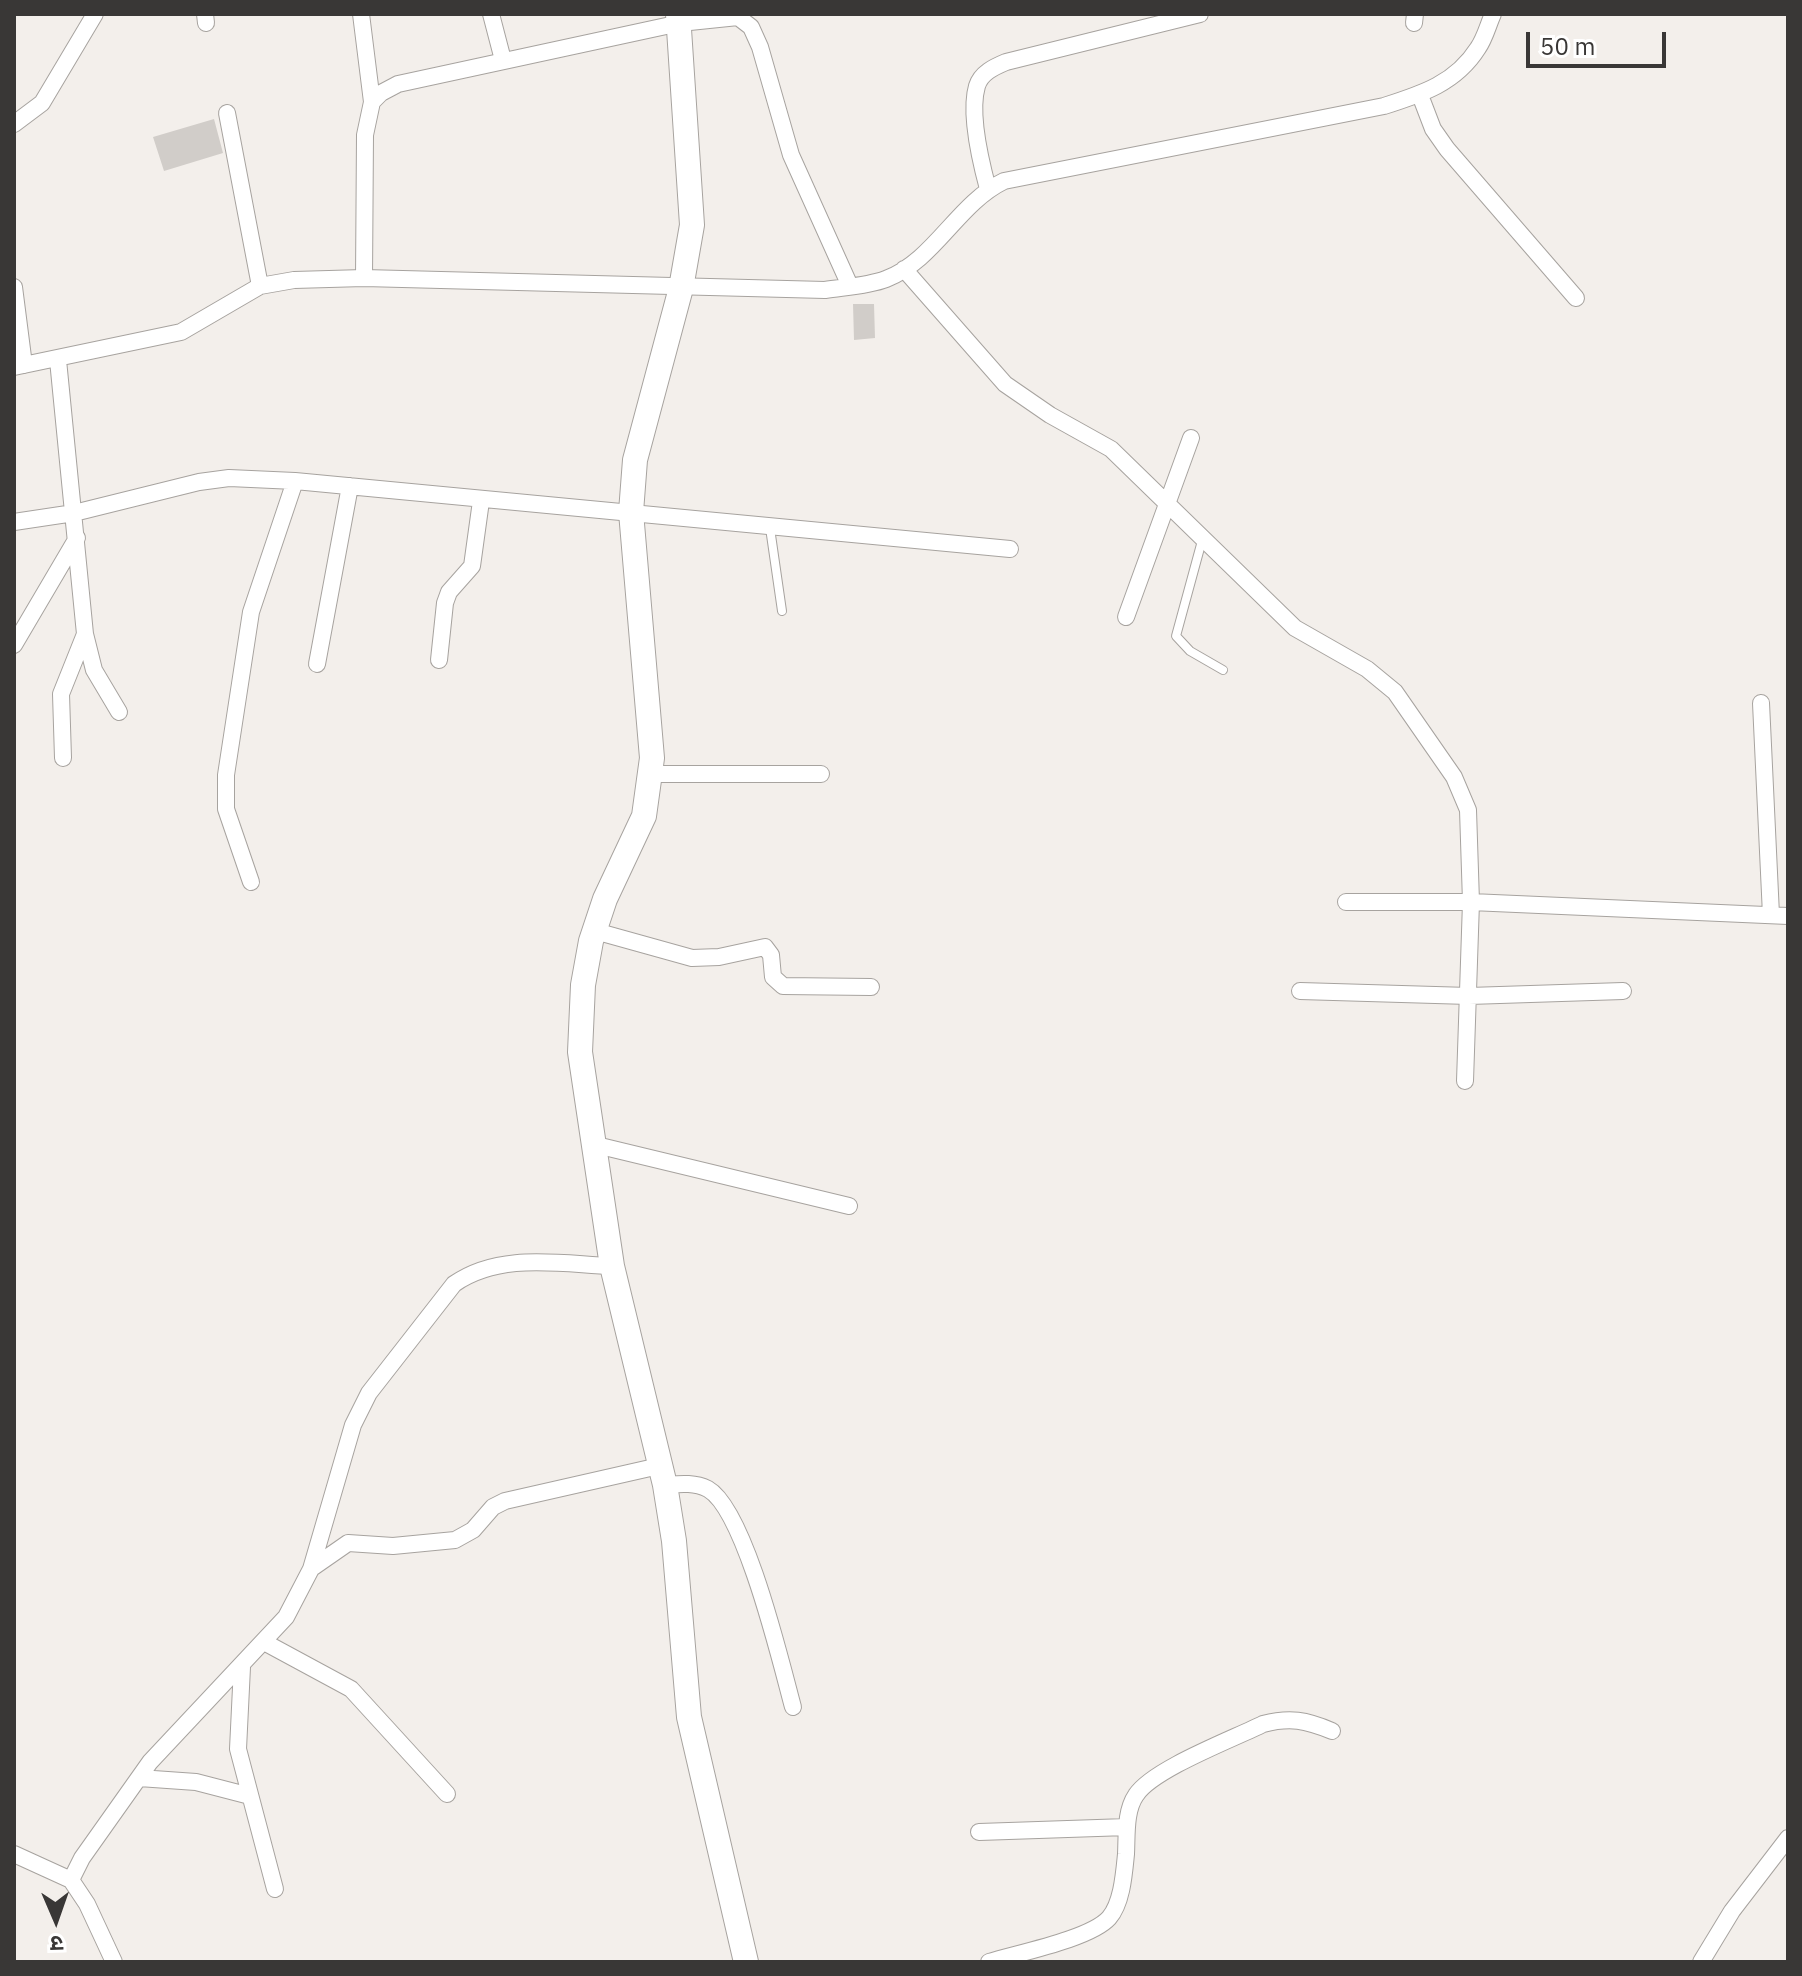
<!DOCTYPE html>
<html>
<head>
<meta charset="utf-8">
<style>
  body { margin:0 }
  #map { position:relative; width:1802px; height:1976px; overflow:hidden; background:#f3efeb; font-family:"IBM Plex Sans","Noto Sans Devanagari",sans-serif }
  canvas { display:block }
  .frame { position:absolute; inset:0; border:16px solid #393736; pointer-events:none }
  .north { position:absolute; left:16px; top:1880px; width:80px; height:80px; -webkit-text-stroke:6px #fff; paint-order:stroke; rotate:178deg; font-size:22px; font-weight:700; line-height:32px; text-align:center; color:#393736 }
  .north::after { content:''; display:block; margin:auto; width:28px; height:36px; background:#393736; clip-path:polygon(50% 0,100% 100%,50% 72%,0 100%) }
  .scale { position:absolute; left:1526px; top:32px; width:140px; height:36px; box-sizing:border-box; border:4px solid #393736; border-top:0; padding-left:10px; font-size:24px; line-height:28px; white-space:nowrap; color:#393736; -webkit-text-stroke:6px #fff; paint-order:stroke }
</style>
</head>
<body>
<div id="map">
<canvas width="1802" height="1976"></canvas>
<div class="frame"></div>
<div class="north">उ</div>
<div class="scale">50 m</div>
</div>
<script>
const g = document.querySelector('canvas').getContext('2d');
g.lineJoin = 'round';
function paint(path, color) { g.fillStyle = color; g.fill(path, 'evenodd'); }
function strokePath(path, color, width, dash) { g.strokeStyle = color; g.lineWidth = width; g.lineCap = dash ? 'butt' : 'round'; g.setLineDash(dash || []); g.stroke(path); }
paint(new Path2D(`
  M214 119 223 153 164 171 153 137Z
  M853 304H874L875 338 854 340Z`), '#d1cdc9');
const lane = new Path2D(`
  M770 528 782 611
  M1203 537 1176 636 1190 651 1223 670`);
const street = new Path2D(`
  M205 14 206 23
  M361 14 372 102
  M491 14 503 60
  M1414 23 1415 14
  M1420 95 1433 129 1447 149 1576 298
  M227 113 260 286
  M14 124 42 103 95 14
  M988 189C981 163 969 113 977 86 981 73 994 67 1006 62L1200 14
  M904 269 1005 384 1050 415 1111 449 1295 628 1367 669 1395 692 1454 777 1468 810 1471 902 1465 1081
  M364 278 365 135 372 102 381 93 398 84 680 23 738 17 751 27 760 47 791 155 850 286
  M14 287 24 365
  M58 360 85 634 94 670 119 712
  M14 367 181 332 260 286 294 280 364 278 825 290C844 287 868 286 886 279 935 260 957 204 1004 181L1384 106C1422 94 1456 83 1478 48 1485 38 1488 25 1493 14
  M14 522 74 513 199 482 229 478 295 481 1010 549
  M1126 617 1191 438
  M14 645 77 538
  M439 660 445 603 449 592 472 566 481 501
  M317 664 350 486
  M1761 703 1771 915
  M63 758 61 694 85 634
  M650 774H821
  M251 882 226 809V775L251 612 295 481
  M1346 902H1471L1788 916
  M595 931 692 958 719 957 765 947 771 955 773 977 783 986 871 987
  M1300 991 1469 996 1623 991
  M592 1144 849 1206
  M665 1485C679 1484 694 1482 708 1489 745 1510 781 1663 793 1707
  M312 1568 348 1543 393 1546 455 1540 473 1530 493 1507 505 1501 659 1466
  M264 1642 351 1689 447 1794
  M242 1667 238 1749 275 1889
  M139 1778 196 1782 250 1796
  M979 1832 1127 1827
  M14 1854 71 1880 87 1904 114 1962
  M71 1880 82 1858 150 1762 286 1617 311 1569 353 1425 369 1393 454 1284C500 1252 559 1264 612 1266
  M989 1962C1018 1953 1090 1939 1109 1918 1122 1903 1124 1874 1126 1854 1127 1835 1125 1811 1136 1795 1153 1769 1233 1739 1263 1724 1290 1717 1306 1720 1332 1731
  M1701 1962 1732 1911 1788 1838`);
const secondary = new Path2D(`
  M678 14 692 225 681 288 635 460 631 512 652 758 644 816 605 899 591 941 583 985 580 1052 612 1266 665 1485 674 1541 689 1717 746 1962`);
strokePath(lane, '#a7a39f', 10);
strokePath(street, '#a7a39f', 18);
strokePath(secondary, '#a7a39f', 26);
strokePath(lane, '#fff', 8);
strokePath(street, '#fff', 16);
strokePath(secondary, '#fff', 24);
</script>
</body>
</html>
